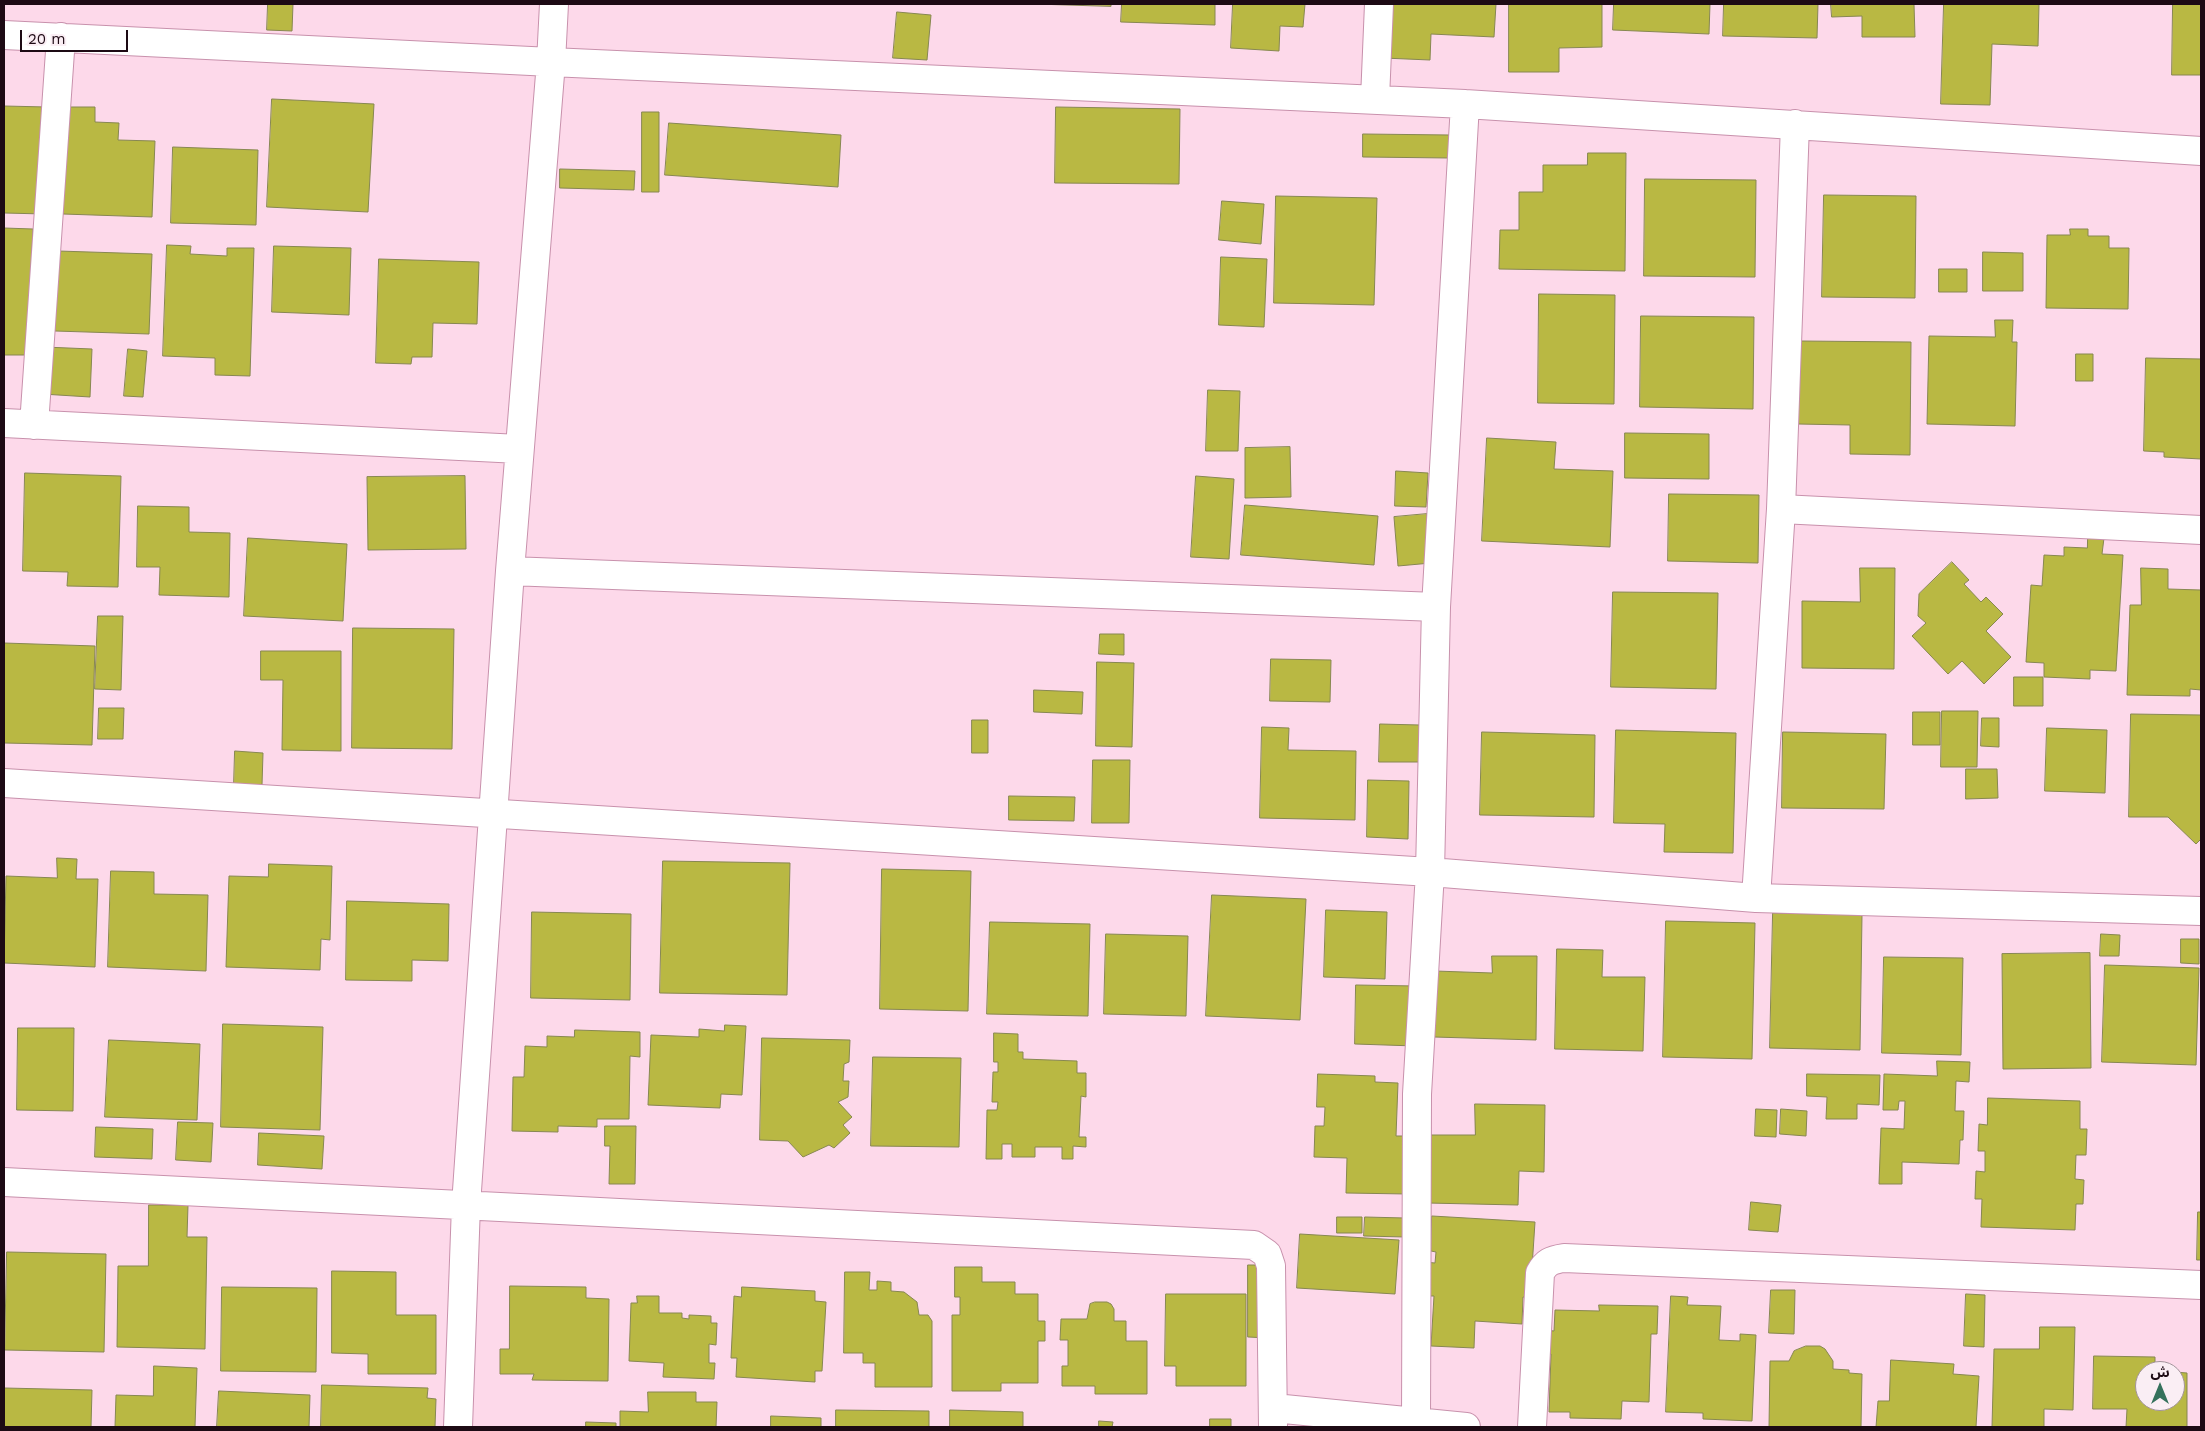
<!DOCTYPE html>
<html>
<head>
<meta charset="utf-8">
<style>
  body { margin:0 }
  #map { position:relative; width:2205px; height:1431px; overflow:hidden; background:#fdd9ea; font-family:"Work Sans","Noto Sans Arabic",sans-serif }
  canvas { display:block }
  .frame { position:absolute; inset:0; border:5px solid #1d0a14; pointer-events:none }
  .north { position:absolute; left:2135px; top:1361px; width:50px; height:50px; box-sizing:border-box; background:#faeef4; border:1px solid #a2939a; border-radius:50%; rotate:0deg; font-size:14px; font-weight:700; line-height:20px; text-align:center; color:#1d0a14 }
  .north::after { content:''; display:block; margin:auto; width:18px; height:22px; background:#35715c; clip-path:polygon(50% 0,100% 100%,50% 72%,0 100%) }
  .scale { position:absolute; left:20px; top:30px; width:108px; height:22px; box-sizing:border-box; border:2px solid #1d0a14; border-top:0; padding-left:6px; font-size:15px; line-height:18px; white-space:nowrap; color:#1d0a14; -webkit-text-stroke:4px #faeef4; paint-order:stroke }
</style>
</head>
<body>
<div id="map">
<canvas width="2205" height="1431"></canvas>
<div class="frame"></div>
<div class="north">ش</div>
<div class="scale">20 m</div>
</div>
<script>
const g = document.querySelector('canvas').getContext('2d');
g.lineJoin = 'round';
function paint(path, color) { g.fillStyle = color; g.fill(path, 'evenodd'); }
function strokePath(path, color, width, dash) { g.strokeStyle = color; g.lineWidth = width; g.lineCap = dash ? 'butt' : 'round'; g.setLineDash(dash || []); g.stroke(path); }
const building = new Path2D(`
  M268 4H293L292 31 267 30Z
  M1036 4H1111V6Z
  M1122 4H1215V25L1121 22Z
  M1233 4H1305L1303 27 1280 26 1279 51 1231 48Z
  M1385 4H1496L1494 37 1431 34 1430 60 1383 58Z
  M1509 4H1602V47L1559 48V72H1509Z
  M1614 4H1710L1709 34 1613 30Z
  M1724 4H1818L1817 38 1723 36Z
  M1831 4H1914L1915 37H1862V16L1832 17Z
  M1944 4H2039L2038 46 1992 44 1990 105 1941 104Z
  M2173 4H2201V75H2172Z
  M897 12 931 15 927 60 893 58Z
  M272 99 374 104 368 212 267 207Z
  M4 106 47 107 44 214 4 213Z
  M68 107H95V122L119 123 118 140 155 141 152 217 63 214Z
  M1056 107 1180 109 1179 184 1055 183Z
  M642 112H659V192H642Z
  M669 123 841 135 838 187 665 175Z
  M1363 134 1450 135 1449 158 1363 157Z
  M173 147 258 150 256 225 171 223Z
  M1588 153H1626L1625 271 1499 269 1500 230H1519V192H1543V165H1587Z
  M560 169 635 171 634 190 560 188Z
  M1645 179 1756 180 1755 277 1644 276Z
  M1824 195 1916 196 1915 298 1822 297Z
  M1276 196 1377 198 1374 305 1274 303Z
  M1222 201 1264 204 1261 244 1219 240Z
  M4 228 33 229 27 355H4Z
  M2070 229H2088V236H2109V248H2129L2128 309 2046 308 2047 235H2070Z
  M167 245 191 246 190 254 227 256V248H254L250 376 215 375V358L163 356Z
  M274 246 351 248 349 315 272 312Z
  M58 251 152 254 149 334 55 331Z
  M1983 252 2023 253V291H1983Z
  M1221 257 1267 259 1264 327 1219 325Z
  M379 259 479 262 477 324 433 323 432 357H412L411 364 376 363Z
  M1939 269H1967V292H1939Z
  M1539 294 1615 295 1614 404 1538 403Z
  M1641 316 1754 317 1753 409 1640 407Z
  M1995 320H2013L2012 342H2017L2015 426 1927 424 1929 336 1995 337Z
  M1799 341 1911 342 1910 455 1850 454V425L1798 424Z
  M44 347 92 349 90 397 42 394Z
  M128 349 147 351 143 397 124 396Z
  M2076 354H2093V381H2076Z
  M2146 358 2201 359V459L2164 457V452L2144 451Z
  M1208 390 1240 391 1238 451H1206Z
  M1625 433 1709 434V479L1625 478Z
  M1487 438 1556 442 1554 469 1613 471 1610 547 1482 541Z
  M1290 447 1291 497 1245 498V448Z
  M1396 471 1428 473 1426 507 1395 506Z
  M25 473 121 476 118 587 67 586 68 572 23 571Z
  M465 476 466 549 368 550 367 477Z
  M1196 476 1234 479 1229 559 1191 557Z
  M1669 494 1759 495 1758 563 1668 561Z
  M1245 505 1378 516 1374 565 1241 555Z
  M138 506 189 507V532L230 533 229 597 159 595 160 567H137Z
  M1427 514 1431 563 1398 566 1394 517Z
  M248 538 347 544 343 621 244 616Z
  M2088 538H2104L2102 554 2123 555 2116 671 2090 670V679L2044 677V663L2026 662 2031 585 2042 586 2044 555 2064 556V547L2087 548Z
  M1952 562 1969 580 1964 584 1981 602 1986 597 2003 614 1986 631 2011 657 1984 684 1962 661 1948 674 1912 636 1926 623 1918 616 1919 594Z
  M1860 568H1895L1894 669 1802 668V601L1860 602Z
  M2141 568 2168 569V589L2201 590V690L2190 689V696L2127 695 2130 605H2141Z
  M1613 592 1718 593 1716 689 1611 687Z
  M98 616H123L121 690 95 689Z
  M353 628 454 629 452 749 352 748Z
  M1100 634H1124V655L1099 654Z
  M4 643 95 646 92 745 4 743Z
  M261 651H341V751L282 750 283 680H261Z
  M1271 659 1331 660 1330 702 1270 701Z
  M1097 662 1134 663 1132 747 1096 746Z
  M2014 677H2043V706H2014Z
  M1034 690 1083 692 1082 714 1034 712Z
  M99 708H124L123 739H98Z
  M1942 711H1978L1977 767H1941Z
  M1913 712H1940V745H1913Z
  M2131 714 2201 715V839L2196 844 2168 817H2129Z
  M1982 718H1999V747L1981 746Z
  M972 720H988V753H972Z
  M1380 724 1420 725V762H1379Z
  M1262 727 1289 728 1288 750 1356 751 1355 820 1260 818Z
  M2047 728 2107 730 2105 793 2045 791Z
  M1616 730 1736 733 1733 853 1664 852 1665 824 1614 823Z
  M1482 732 1595 735 1594 817 1480 815Z
  M1783 732 1886 734 1884 809 1782 808Z
  M235 751 263 753 262 785 234 784Z
  M1093 760H1130L1129 823H1092Z
  M1966 769H1997L1998 798 1966 799Z
  M1368 780 1409 781 1408 839 1367 837Z
  M1009 796 1075 797 1074 821 1009 820Z
  M57 858 77 859 76 879H98L95 967 4 963 6 876 57 878Z
  M663 861 790 863 787 995 660 993Z
  M269 864 332 866 330 940 321 939 320 970 226 967 229 876 268 877Z
  M882 869 971 871 968 1011 880 1009Z
  M111 871 154 872V894L208 895 206 971 108 967Z
  M1212 895 1306 899 1300 1020 1206 1016Z
  M347 901 449 904 448 961 412 960V981L346 980Z
  M1326 910 1387 912 1385 979 1324 977Z
  M532 912 631 914 630 1000 531 998Z
  M1773 913 1862 915 1860 1050 1770 1048Z
  M1666 921 1755 923 1752 1059 1663 1057Z
  M990 922 1090 924 1088 1016 987 1014Z
  M1106 934 1188 936 1186 1016 1104 1014Z
  M2101 934 2120 935 2119 956H2100Z
  M2181 939H2199V964L2181 963Z
  M1557 949 1603 950 1602 977H1645L1643 1051 1555 1049Z
  M2090 953 2091 1068 2003 1069 2002 954Z
  M1492 956H1537L1536 1040 1434 1037 1435 971 1492 973Z
  M1884 957 1963 958 1961 1055 1882 1053Z
  M2105 965 2199 968 2196 1065 2102 1062Z
  M1356 985 1416 986 1415 1046 1355 1044Z
  M223 1024 323 1027 320 1130 221 1127Z
  M725 1025 746 1026 742 1095 721 1094 720 1108 648 1105 651 1035 699 1037V1029L724 1031Z
  M18 1028H74L73 1111 17 1110Z
  M575 1030 640 1032V1057L630 1056 629 1119H597V1127L558 1126V1132L512 1131 513 1077H524L525 1046 547 1047V1036L574 1037Z
  M994 1033 1018 1034V1052H1023V1059L1077 1061V1073H1086V1097L1081 1096 1079 1137H1086V1147L1073 1146V1159H1062V1147H1035V1157H1012V1144H1002V1159H986L987 1110H997L998 1102H992L993 1072H998V1062H994Z
  M762 1038 850 1040 849 1062 844 1064 843 1081H849L848 1097 838 1102 852 1117 843 1125 850 1133 834 1148 829 1145 803 1157 788 1141 760 1140Z
  M109 1040 200 1044 197 1120 105 1117Z
  M873 1057 961 1058 959 1147 871 1146Z
  M1937 1061 1970 1062 1969 1082 1956 1081 1955 1111H1964L1963 1140H1960L1959 1164 1902 1162V1184H1879L1881 1128 1904 1129 1905 1101H1899L1898 1110H1883L1884 1074 1937 1076Z
  M1318 1074 1375 1076V1082L1398 1083 1396 1136H1409L1407 1194 1346 1193 1347 1158 1314 1157 1315 1126H1324L1325 1107H1317Z
  M1807 1074 1880 1075 1879 1105 1857 1104V1119H1826L1827 1097 1807 1096Z
  M1988 1098 2080 1101V1129H2087L2086 1155H2076L2075 1179 2084 1180 2083 1204H2076L2075 1230 1981 1227 1982 1199H1975L1976 1171 1985 1172V1151H1978L1979 1124 1987 1125Z
  M1475 1104 1545 1105 1544 1172 1519 1171 1518 1205 1427 1203 1429 1135H1475Z
  M1756 1109 1777 1110 1776 1137 1755 1136Z
  M1781 1109 1807 1111 1806 1136 1780 1134Z
  M178 1122 213 1123 211 1162 176 1160Z
  M605 1126H636L635 1184H609L610 1146H605Z
  M96 1127 153 1129 152 1159 95 1157Z
  M259 1133 324 1136 322 1169 258 1165Z
  M1751 1202 1781 1205 1778 1232 1749 1230Z
  M149 1205H188L187 1237H207L205 1349 117 1347 118 1266H148Z
  M2198 1212H2201V1260H2197Z
  M1432 1216 1535 1222 1530 1298 1523 1297 1522 1324 1475 1321 1474 1348 1431 1346 1434 1296H1421L1424 1262 1435 1263 1436 1252 1431 1251Z
  M1337 1217H1362V1233H1337Z
  M1365 1217 1405 1218V1237L1364 1236Z
  M1300 1234 1399 1240 1395 1294 1297 1288Z
  M7 1252 106 1254 104 1352 5 1350Z
  M1248 1265H1269L1268 1338 1248 1337Z
  M955 1267H982V1282H1015V1294H1038V1321H1045V1341H1038V1383H1001V1391H952V1315H960V1297H955Z
  M332 1271 396 1272V1315H436V1374H368V1354L332 1353Z
  M845 1272H870L869 1290H877V1281L891 1282V1291L904 1292 917 1302 919 1315H928L932 1321V1387H875V1363H863V1353H844Z
  M510 1286 586 1287V1298L609 1299 608 1381 532 1380 534 1374H500V1349H509Z
  M222 1287 317 1288 316 1372 221 1371Z
  M742 1287 815 1291V1301L826 1302 822 1371H815V1382L736 1377 737 1358H731L734 1296 741 1297Z
  M1771 1290H1795L1794 1334 1769 1333Z
  M1166 1294H1246V1386H1176V1366H1165Z
  M1966 1294 1985 1295 1984 1347 1964 1346Z
  M637 1296H659V1313H682V1318L689 1319V1315L711 1316V1323H717L716 1345 709 1344V1363H715L714 1379 663 1377 664 1363 629 1361 631 1303H637Z
  M1671 1296 1688 1297 1687 1305 1721 1306 1719 1340 1740 1341V1334L1756 1335 1752 1421 1703 1419V1413L1666 1412Z
  M1095 1302H1107L1111 1304 1114 1309V1321H1126V1341H1147V1394H1095V1386H1062V1366H1068V1340H1060L1061 1319H1087L1090 1304Z
  M1599 1305 1658 1306 1657 1334H1651L1649 1402 1622 1401 1621 1419 1570 1418V1412H1549L1551 1354H1545V1330L1554 1331 1555 1310 1599 1311Z
  M2040 1327H2075L2073 1410 2044 1409V1427H1992L1994 1349H2039Z
  M1806 1346H1820L1825 1349 1833 1361V1369L1849 1370V1373L1862 1374 1861 1427H1769L1770 1361H1789L1794 1351Z
  M2094 1356 2155 1357V1371H2145V1401H2175V1372L2187 1373V1427H2126L2127 1409H2093Z
  M1891 1360 1954 1364 1953 1374 1979 1376 1976 1427H1876L1878 1401H1889Z
  M154 1366 197 1368 195 1427H115L116 1395 153 1396Z
  M322 1385 428 1388 427 1398 436 1399 435 1427H321Z
  M4 1388 92 1390 91 1427H4Z
  M219 1391 310 1395 309 1427H217Z
  M648 1392H696V1402H717L716 1427H620V1411L648 1412Z
  M836 1410 929 1411V1427H836Z
  M950 1410 1023 1412V1427H950Z
  M771 1416 821 1418V1427H771Z
  M1210 1419H1231V1427H1210Z
  M1099 1421 1113 1422 1112 1427H1099Z
  M586 1422 616 1423V1427H586Z`);
paint(building, '#b9b843');
strokePath(building, '#878751', 1);
const minor = new Path2D(`
  M4 35 551 62 1465 104 2201 151
  M1375 99 1379 4
  M4 423 519 449
  M34 425 61 37
  M1781 509 2201 530
  M510 571 1436 607
  M4 783 1430 872 1756 898 2201 911
  M1756 898 1781 509 1795 124
  M4 1182 1254 1245 1267 1254 1271 1266 1273 1427
  M1274 1408 1466 1427
  M1416 1422 1417 1094 1430 872 1436 607 1465 104
  M458 1427 466 1205 510 571 551 62 554 4
  M1532 1427 1540 1273C1546 1262 1551 1260 1564 1258L2201 1285`);
strokePath(minor, '#c891ac', 30);
strokePath(minor, '#fff', 28);
</script>
</body>
</html>
